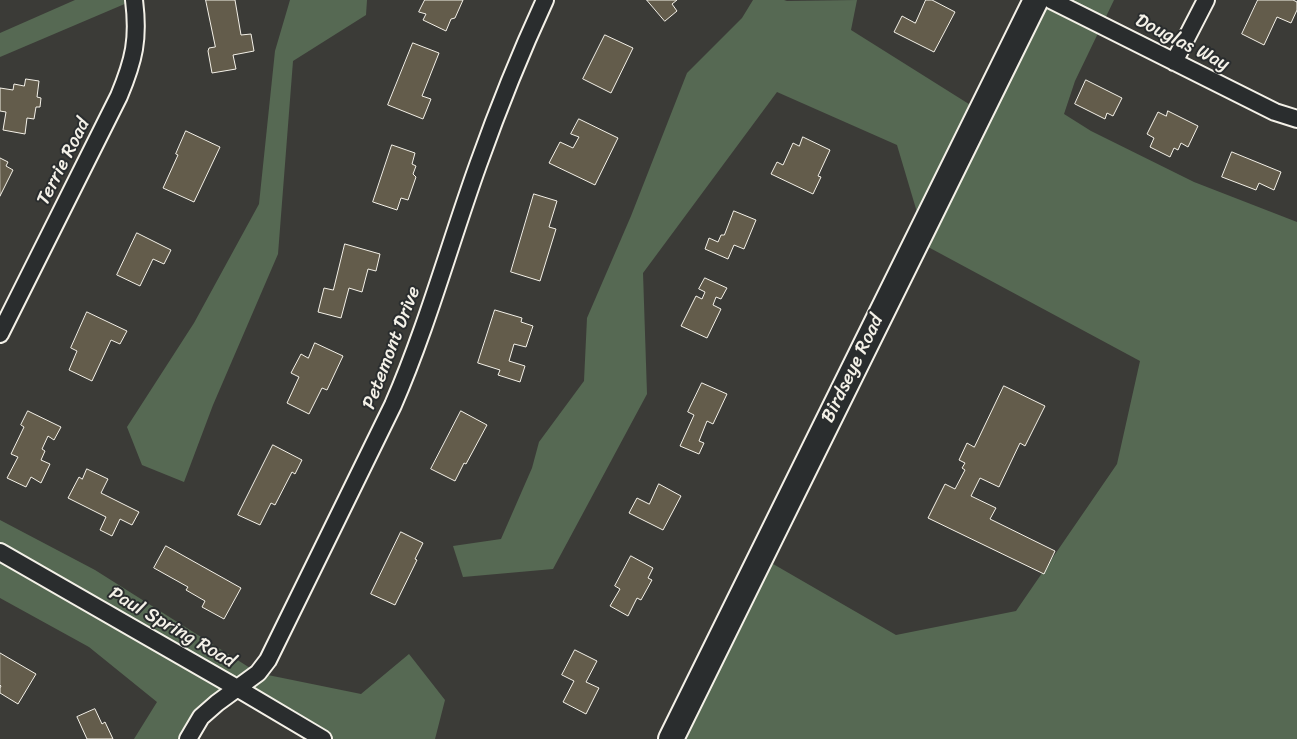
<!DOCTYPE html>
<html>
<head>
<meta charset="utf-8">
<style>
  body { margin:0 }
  canvas { display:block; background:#3b3b37 }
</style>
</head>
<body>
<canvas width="1297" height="739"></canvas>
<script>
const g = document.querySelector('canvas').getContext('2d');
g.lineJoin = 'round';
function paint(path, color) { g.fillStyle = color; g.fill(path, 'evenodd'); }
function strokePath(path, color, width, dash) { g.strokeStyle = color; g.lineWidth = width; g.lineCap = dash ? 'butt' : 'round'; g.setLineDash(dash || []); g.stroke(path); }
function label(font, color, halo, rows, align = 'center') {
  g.font = font + ' Sriracha,sans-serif'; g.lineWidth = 4; g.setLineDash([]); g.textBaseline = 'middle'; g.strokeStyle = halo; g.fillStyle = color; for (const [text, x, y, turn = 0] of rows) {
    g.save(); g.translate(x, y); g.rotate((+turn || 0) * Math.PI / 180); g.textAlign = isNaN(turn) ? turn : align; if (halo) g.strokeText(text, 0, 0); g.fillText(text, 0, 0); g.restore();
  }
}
paint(new Path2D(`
  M75 0H134L0 57V33Z
  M290 0H367L366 15 293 61 278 254 213 405 184 482 142 465 127 427 194 323 259 204 275 51Z
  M753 0H784L787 1 857 0 851 30 980 111 1036 0H1114L1075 81 1064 114 1091 131 1194 182 1297 222V739H671L761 557 896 635 1016 611 1117 464 1140 361 917 241 922 229 897 145 777 92 643 273 647 394 553 569 463 577 453 546 501 539 532 468 539 442 584 381 587 318 631 216 687 73 742 18Z
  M0 520 95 570 258 673 361 694 409 654 445 700 435 739H323L237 688 188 739H134L157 702 89 647 0 598Z`), '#566953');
const building = new Path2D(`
  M206 0H235L241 35 251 34 254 51 233 55 236 69 212 73 208 51 209 48 215 47Z
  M425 0H463L455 18 451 19 446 31 423 20 426 14 419 12Z
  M647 0H677L672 4 677 11 665 21Z
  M926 0H932L955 12 934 52 894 32 902 16 915 23Z
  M1258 0H1293L1297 2V10L1291 23 1277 17 1264 45 1242 34Z
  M605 35 633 48 611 93 583 79Z
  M413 43 439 53 422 96 431 99 423 119 388 105Z
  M26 79 39 81 37 97 41 98 40 107H36L34 119 27 118 25 134 3 130 6 112 0 111V88L13 90 14 84 24 86Z
  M1086 80 1122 98 1113 116 1107 113 1105 119 1075 104Z
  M1168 111 1198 126 1188 147 1181 143 1178 150 1174 148 1170 157 1150 147 1154 138 1147 134 1158 112 1166 116Z
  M579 119 618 138 595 185 549 163 560 142 573 148 579 137 571 134Z
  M186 131 220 147 194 202 163 188 178 155 176 154Z
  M803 137 830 150 818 176 821 177 813 194 771 174 777 162 783 165 793 143 799 146Z
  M392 145 415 153 412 164 416 166 413 174 416 177 408 200 401 198 397 210 373 202Z
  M1232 152 1281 172 1274 190 1259 183 1256 190 1222 177Z
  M0 158 8 162 6 166 13 170 0 196Z
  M534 194 557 201 549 227 556 229 540 281 511 272Z
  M734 211 756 220 744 249 734 245 728 259 705 249 709 238 718 242 721 235H724Z
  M137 233 171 250 164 264 153 259 140 286 117 275Z
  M345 244 380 254 376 271 368 269 362 292 349 288 341 318 318 312 324 288 333 290Z
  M705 278 727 288 721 299 716 297 713 305 721 309 707 338 681 326 696 296 702 299 705 292 699 289Z
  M495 310 522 318 521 322 533 326 526 347 514 344 509 361 525 366 520 382 498 375 500 370 478 363Z
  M87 312 127 331 120 344 111 340 92 381 69 370 77 351 71 348Z
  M315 343 343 356 327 390 322 388 309 414 287 403 299 377 291 373 301 354 308 358Z
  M702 383 727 394 713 424 707 421 699 441 704 443 699 454 680 446 694 415 688 412Z
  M1004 386 1045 406 1025 446 1020 443 999 487 980 478 971 496 996 508 990 519 1055 551 1044 574 928 518 945 484 955 489 965 470 962 468 965 463 959 460 967 443 974 447Z
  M28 411 61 427 54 440 48 436 42 449 45 451 41 460 50 464 41 483 31 477 26 487 7 478 18 457 11 454 24 427 21 425Z
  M461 411 487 425 466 464 464 463 455 481 431 469Z
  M273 445 302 460 295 474 292 472 275 505 271 503 260 525 238 515Z
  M87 469 108 479 101 493 139 512 132 525 120 519 112 536 100 530 106 517 68 498 79 477 82 479Z
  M659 484 681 496 663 530 629 513 637 498 649 504Z
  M401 532 423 543 415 559 417 560 395 605 371 594Z
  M166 546 241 588 224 619 202 607 205 601 186 590 188 587 154 568Z
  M631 556 653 568 648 578 652 580 641 600 637 598 628 616 610 606 620 589 615 586Z
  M575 650 597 661 586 682 599 688 586 714 563 702 574 681 562 675Z
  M0 653 36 674 18 704 0 693V688L1 686 0 685Z
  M95 709 102 724 105 722 113 739H87L77 717Z`);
paint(building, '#635c4b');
strokePath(building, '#f4f1e8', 1);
const minor = new Path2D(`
  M1051 0 1275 112 1297 119
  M1174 62 1206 0
  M0 334 119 96C134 60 139 39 134 0
  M0 552 237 688 323 739
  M188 739 201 717 217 703 258 673 268 660 393 405C427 327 449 246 478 165 498 109 520 54 545 0`);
const secondary = new Path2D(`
  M671 739 1036 0`);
strokePath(minor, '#f4f1e8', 20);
strokePath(secondary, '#f4f1e8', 28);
strokePath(minor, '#2a2d2e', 16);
strokePath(secondary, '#2a2d2e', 24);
label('19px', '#f4f1e8', '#2a2d2e', [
  ["Douglas Way",1182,43,27],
  ["Terrie Road",64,162,-63],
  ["Petemont Drive",392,348,-69],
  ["Birdseye Road",853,369,-64],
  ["Paul Spring Road",172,628,30]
]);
</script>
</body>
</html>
